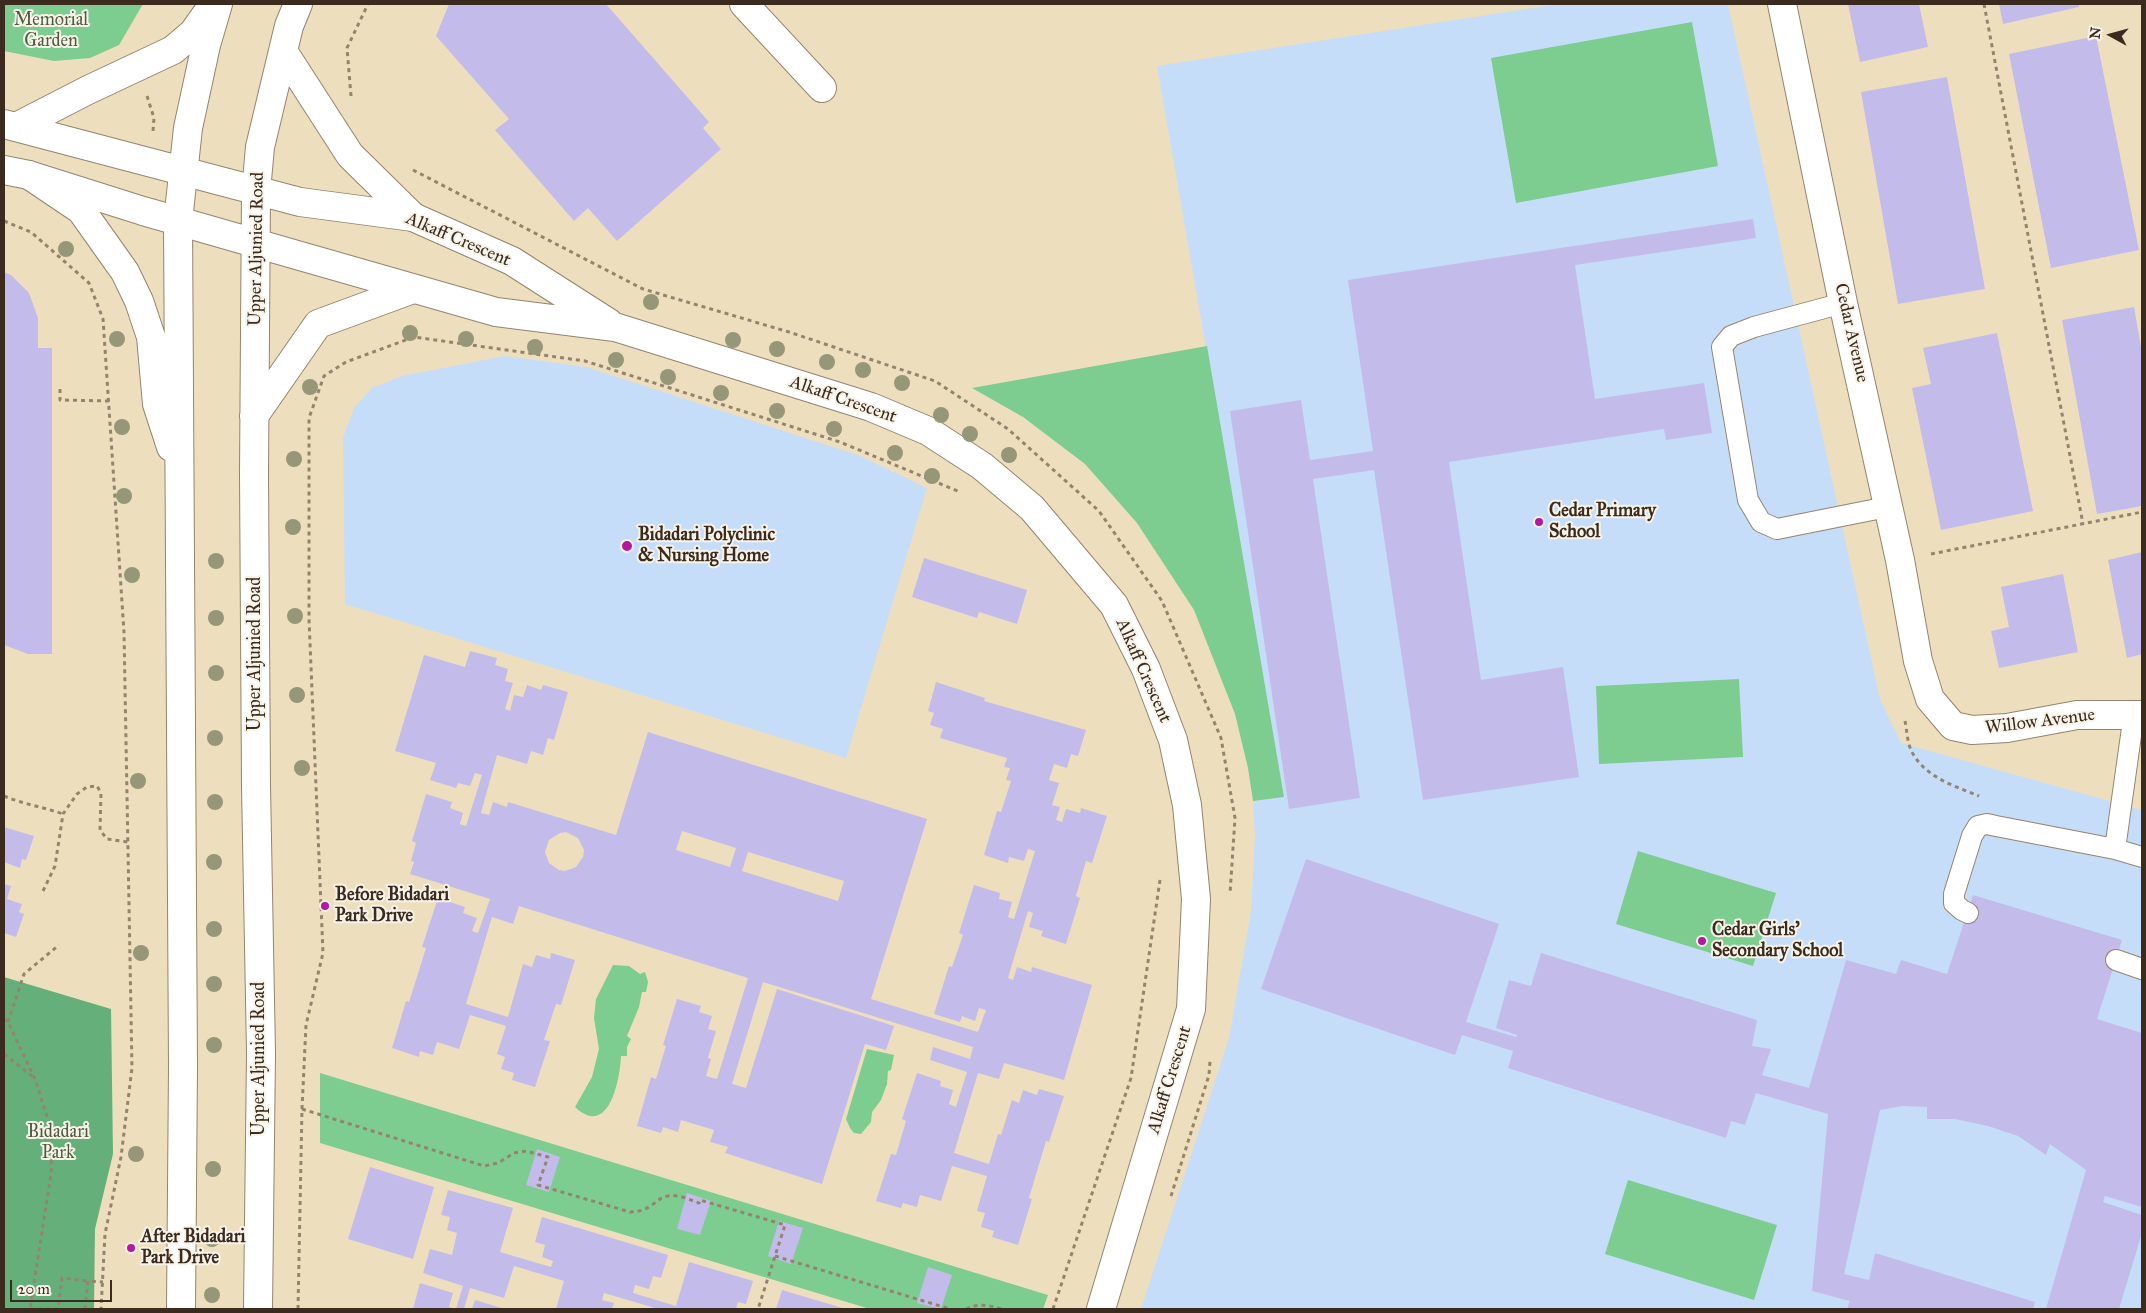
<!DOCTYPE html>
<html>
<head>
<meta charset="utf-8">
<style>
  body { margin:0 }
  #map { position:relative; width:2146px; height:1313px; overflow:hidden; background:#eddfbe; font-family:"IM FELL Great Primer",serif }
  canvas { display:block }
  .frame { position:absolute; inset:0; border:5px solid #3b2a1e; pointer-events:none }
  .north { position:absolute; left:2086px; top:10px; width:50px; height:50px; -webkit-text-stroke:4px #f7f3e8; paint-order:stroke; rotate:277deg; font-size:14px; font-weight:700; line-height:20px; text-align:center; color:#3b2a1e }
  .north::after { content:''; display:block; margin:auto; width:18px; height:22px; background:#3b2a1e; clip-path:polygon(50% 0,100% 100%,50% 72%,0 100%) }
  .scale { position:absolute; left:10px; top:1280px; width:102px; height:22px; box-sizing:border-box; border:2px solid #3b2a1e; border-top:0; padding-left:6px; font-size:15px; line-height:18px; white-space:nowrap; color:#3b2a1e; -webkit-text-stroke:4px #f7f3e8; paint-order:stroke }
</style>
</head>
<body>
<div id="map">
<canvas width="2146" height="1313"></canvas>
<div class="frame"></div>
<div class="north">N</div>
<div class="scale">20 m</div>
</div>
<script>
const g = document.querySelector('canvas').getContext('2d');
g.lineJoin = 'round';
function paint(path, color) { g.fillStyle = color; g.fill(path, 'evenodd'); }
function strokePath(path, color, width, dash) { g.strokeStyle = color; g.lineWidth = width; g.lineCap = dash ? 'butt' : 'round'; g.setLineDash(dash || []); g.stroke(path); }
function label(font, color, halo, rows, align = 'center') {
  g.font = font + ' "IM FELL Great Primer",serif'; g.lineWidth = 4; g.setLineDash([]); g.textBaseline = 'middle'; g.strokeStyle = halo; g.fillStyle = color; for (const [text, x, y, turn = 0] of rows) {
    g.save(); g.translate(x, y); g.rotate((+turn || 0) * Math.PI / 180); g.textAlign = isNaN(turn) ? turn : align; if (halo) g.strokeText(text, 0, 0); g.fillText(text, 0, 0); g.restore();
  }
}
paint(new Path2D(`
  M1558 4H1728L1880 699 1901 743 2142 810V1309H1141L1229 1038 1251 911 1255 835 1253 801 1284 797 1157 66Z
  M505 356 586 367 858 455 927 488 846 758 345 604 343 438 354 408 372 388 402 376Z`), '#c6ddf9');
paint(new Path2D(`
  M4 4H143L119 45 90 58 54 61 4 51Z
  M1692 22 1718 166 1516 203 1491 58Z
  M1207 346 1284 797 1253 801 1248 768 1235 714 1194 610 1137 523 1085 464 1023 417 972 388Z
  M1739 679 1743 757 1599 764 1596 686Z
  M1638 851 1776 893 1753 966 1616 924Z
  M613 965 629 966 640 974 645 972 648 982 646 992H642L639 1007 627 1036 631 1039 627 1047V1056H621C620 1079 609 1139 575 1107L592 1077 599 1049 594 1018 596 999Z
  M867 1049 894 1055 891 1070 888 1071 887 1084 881 1100 872 1112 871 1122 861 1134 854 1133 850 1128 846 1119Z
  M320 1073 1048 1295 1043 1309H870L320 1143Z
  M1628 1180 1777 1225 1754 1300 1605 1254Z`), '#7ccd8f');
paint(new Path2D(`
  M4 977 111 1009 113 1154 95 1229 94 1309H4Z`), '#65b07a');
paint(new Path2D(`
  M449 4H606L709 122 703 128 721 149 617 241 588 208 574 221 495 130 509 119 436 36Z
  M1848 4H1919L1928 47 1860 62Z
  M1999 4H2079V7L2003 24Z
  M2096 36 2139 250 2051 268 2009 54Z
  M1947 77 1985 289 1898 304 1861 92Z
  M1753 219 1756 238 1575 265 1595 399 1704 383 1712 433 1666 440 1664 429 1449 462 1481 680 1563 667 1579 777 1423 800 1374 470 1313 479 1360 798 1289 809 1230 411 1301 400 1310 460 1373 451 1348 280Z
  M4 272 11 275 29 293 38 318V348H52V654H28L4 645Z
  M2134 307 2142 353V506L2097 514 2062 320Z
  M1997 333 2033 511 1941 530 1912 388 1931 384 1923 348Z
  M2142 552V654L2127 658 2108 560Z
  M924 558 1027 590 1017 624 979 612 977 618 912 597Z
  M2063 574 2078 652 1999 668 1991 631 2009 627 2001 587Z
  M470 651 497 658 495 665 508 669 505 681 513 683 505 709 510 711 514 695 523 697 527 685 541 690 543 685 568 692 554 740 548 738 543 755 531 751 527 764 497 755 481 813 489 815 493 802 507 807 508 802 616 835 648 732 927 819 871 999 978 1032 986 1010 979 1008 975 1021 962 1016 960 1022 934 1014 949 966 952 967 963 935 959 933 974 885 1000 893 999 899 1012 902 1008 917 1014 919 1035 851 1028 849 1024 861 1009 857 1008 863 984 855 997 811 1001 812 1011 781 1006 780 1010 768 1004 767 1007 758 940 738 943 729 930 725 934 713 928 711 936 682 985 698 984 701 1086 730 1078 756 1071 754 1067 768 1054 764 1049 780 1059 783 1052 805 1060 807 1056 820 1062 822 1066 809 1080 813 1081 808 1107 816 1092 863 1086 861 1076 896 1080 898 1066 944 1041 936 1043 931 1029 927 1033 913 1028 911 1008 978 1013 980 1017 967 1031 972 1032 967 1092 985 1064 1080 1004 1063 999 1079 978 1073 954 1153 989 1164 998 1134 1001 1135 1012 1100 1019 1103 1023 1090 1037 1095 1039 1089 1064 1096 1049 1142 1046 1141 1029 1198 1032 1199 1018 1245 992 1237 994 1231 981 1227 985 1213 977 1211 987 1176 952 1166 941 1201 920 1195 917 1207 903 1203 901 1208 876 1201 891 1154 896 1155 906 1121 902 1119 917 1073 941 1081 940 1086 953 1090 949 1104 956 1107 967 1072 930 1060 933 1047 970 1059 973 1047 763 982 732 1084 746 1088 777 989 894 1026 886 1050 865 1044 822 1184 725 1153 728 1147 710 1142 714 1130 681 1120 678 1132 663 1127 661 1133 637 1126 651 1077 656 1079 666 1046 663 1045 677 999 701 1006 699 1012 712 1016 708 1029 716 1031 708 1058 711 1059 706 1076 717 1079 748 978 519 906 513 924 492 917 466 1004 508 1017 523 964 532 967 536 955 550 959 551 953 575 960 561 1005 556 1004 544 1040 550 1041 535 1087 512 1080 514 1073 501 1069 505 1057 497 1054 506 1026 470 1015 459 1049 437 1042 433 1055 420 1051 419 1057 392 1048 406 1001 409 1002 426 948 422 947 438 898 465 907 463 913 477 918 472 931 478 933 490 899 410 874 414 862 411 861 416 843 412 841 426 794 452 802 450 808 463 813 460 824 466 826 482 775 475 773 470 786 458 783 456 788 430 780 436 763 395 751 424 655 465 667ZM682 831 736 848 730 867 676 850ZM566 832 578 838 584 850 583 857 576 867 565 871 559 870 549 863 545 852 549 840 560 833ZM748 852 844 881 838 901 742 871Z
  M4 827 34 836 26 860 22 859 20 868 4 862Z
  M1306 859 1499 924 1466 1022 1516 1037 1517 1035 1496 1028 1509 980 1531 986 1541 953 1757 1020 1752 1046 1771 1049 1762 1075 1809 1088 1846 960 1896 974 1901 960 1947 974 1973 895 2122 940 2097 1019 2142 1033V1207L2105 1196 2103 1202 2142 1215V1233L2119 1309H2046L2086 1170 2050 1144 2046 1155 2018 1136 1988 1126 1955 1119H1927V1107L1902 1106 1880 1110 1844 1274 1869 1280 1875 1253 2035 1302 2033 1309H1847L1850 1301 1812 1291 1828 1114 1756 1093 1745 1125 1731 1121 1726 1138 1508 1068 1513 1051 1462 1035 1455 1055 1261 989Z
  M4 884 11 886 7 899 22 904 19 912 24 914 16 937 4 933Z
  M537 1149 560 1157 549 1192 526 1185Z
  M370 1167 434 1187 413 1259 348 1239Z
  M448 1190 513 1208 500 1252 551 1267 553 1261 542 1257 545 1245 535 1242 542 1217 668 1255 661 1278 653 1276 649 1289 635 1285 633 1293 676 1306 689 1262 753 1281 746 1304 738 1302 736 1309H658L604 1293 602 1300 614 1303 612 1309H556L564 1281 514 1266 504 1298 470 1288 464 1309H413L420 1283 453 1293 449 1307 456 1309 463 1286 423 1273 430 1249 452 1255 457 1233 447 1230 450 1217 441 1215Z
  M687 1193 711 1201 700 1235 677 1229Z
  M779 1221 803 1228 791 1264 768 1256Z
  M928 1267 952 1275 941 1309 917 1303Z
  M782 1290 846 1309H776Z
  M475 1300 505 1309H472Z`), '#c3bceb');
const lane = new Path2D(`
  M1843 303 1754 327 1731 336 1722 347 1748 500 1761 522 1777 529 1887 507
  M2115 849 2134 714
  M1968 913 1962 910 1954 903V894L1972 836 1978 826 1987 824 1996 826 2115 849 2142 857
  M2116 960 2142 969`);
const street = new Path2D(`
  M744 4 822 88
  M1782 4 1843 303 1900 560 1918 661 1930 699 1953 726 1972 730 2007 728 2077 715H2142
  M4 124 300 202 413 217 512 261 609 323
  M4 170 29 175 143 211 496 312 615 327 871 407 928 431 982 466 1032 508 1114 605 1146 669 1173 740 1187 805 1196 899 1191 1009 1101 1309`);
const primary = new Path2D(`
  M283 51 350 155 413 217
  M18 126 88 90 173 50 193 33 210 9
  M29 175 81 210 125 272 139 301 151 337 157 404 171 447
  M254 416 318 324 413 289
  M181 1309 183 1067 178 221 188 128 206 45 218 4
  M258 1309 261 1053 256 785 254 474 256 191 260 147 289 26 298 4`);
strokePath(lane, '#94846e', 22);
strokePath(street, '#94846e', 30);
strokePath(primary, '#94846e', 30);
strokePath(new Path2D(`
  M1984 4 2083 524
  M147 96 154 118 153 131
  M351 96 347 48 368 4
  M413 170 643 289 789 332 935 381 1008 429 1099 511 1162 601 1221 738 1235 818 1230 894
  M4 221 31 232 89 283 103 319 124 632 132 1068 121 1157 105 1234 101 1309
  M60 389V400L109 401
  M1931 554 2142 512
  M1905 721C1907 730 1907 743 1912 752 1925 777 1954 786 1979 796
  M4 796C23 804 43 807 63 814
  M43 891 55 866 63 814 77 794 87 787 97 786 101 793 100 830 107 839 128 842
  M4 1019 8 1022 35 1079 52 1132 51 1174 30 1309
  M8 1022 24 974 59 945
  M4 1054 33 1077
  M302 1109 484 1166 498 1163 514 1153 526 1151 548 1157 538 1185 630 1212C652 1212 656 1197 668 1196 679 1194 690 1200 699 1203L700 1200 785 1225 758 1309
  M1171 1196 1209 1075 1210 1061
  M775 1256 950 1309
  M30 1309H58L62 1278 88 1281
  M85 1309 88 1281 103 1282
  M298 1309 302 1109 306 1025 323 953 309 619V418L324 376 346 362 414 337 585 361 840 442 960 492
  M966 1309C979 1303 988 1305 1001 1309
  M1053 1309 1131 1078 1160 880`), '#94846e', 3, [4, 4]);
strokePath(lane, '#fff', 20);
strokePath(street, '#fff', 28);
strokePath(primary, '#fff', 28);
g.fillStyle = '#969679';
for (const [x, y] of [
  [66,249],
  [651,302],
  [410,333],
  [117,339],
  [466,339],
  [733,340],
  [535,347],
  [777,349],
  [616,360],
  [827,362],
  [863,370],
  [668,377],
  [902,383],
  [310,387],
  [721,393],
  [777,411],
  [941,415],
  [122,427],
  [834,429],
  [970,434],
  [895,453],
  [1009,455],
  [294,459],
  [932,476],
  [124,496],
  [293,527],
  [216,561],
  [132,575],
  [295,616],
  [216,618],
  [216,673],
  [297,695],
  [215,738],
  [302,768],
  [138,781],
  [215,802],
  [214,862],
  [214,929],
  [141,953],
  [214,984],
  [214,1045],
  [136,1154],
  [213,1169],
  [212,1239],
  [212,1295]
]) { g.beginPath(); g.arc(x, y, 8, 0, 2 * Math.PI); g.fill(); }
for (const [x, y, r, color] of [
  [1539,522,5,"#b5179e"],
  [627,546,6,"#b5179e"],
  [325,906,5,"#b5179e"],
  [1702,941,5,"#b5179e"],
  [131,1248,5,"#b5179e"]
]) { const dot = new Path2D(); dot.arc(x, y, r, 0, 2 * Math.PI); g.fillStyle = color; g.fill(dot); strokePath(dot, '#f7f3e8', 2); }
label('18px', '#4e5b40', '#f7f3e8', [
  ["Memorial",51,21],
  ["Garden",51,42],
  ["Bidadari",58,1133],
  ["Park",58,1154]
]);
label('18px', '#3b2a1e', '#f7f3e8', [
  ["Alkaff Crescent",458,240,23],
  ["Upper Aljunied Road",257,249,-89],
  ["Cedar Avenue",1851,333,77],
  ["Alkaff Crescent",843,400,19],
  ["Upper Aljunied Road",256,654,-90],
  ["Alkaff Crescent",1143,671,66],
  ["Willow Avenue",2040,722,-7],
  ["Upper Aljunied Road",260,1059,-90],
  ["Alkaff Crescent",1170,1080,-73]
]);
label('bold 18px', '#3b2a1e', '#f7f3e8', [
  ["Cedar Primary",1549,512],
  ["School",1549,533],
  ["Bidadari Polyclinic",638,536],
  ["& Nursing Home",638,557],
  ["Before Bidadari",335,896],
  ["Park Drive",335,917],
  ["Cedar Girls'",1712,931],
  ["Secondary School",1712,952],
  ["After Bidadari",141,1238],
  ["Park Drive",141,1259]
], 'left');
</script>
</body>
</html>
